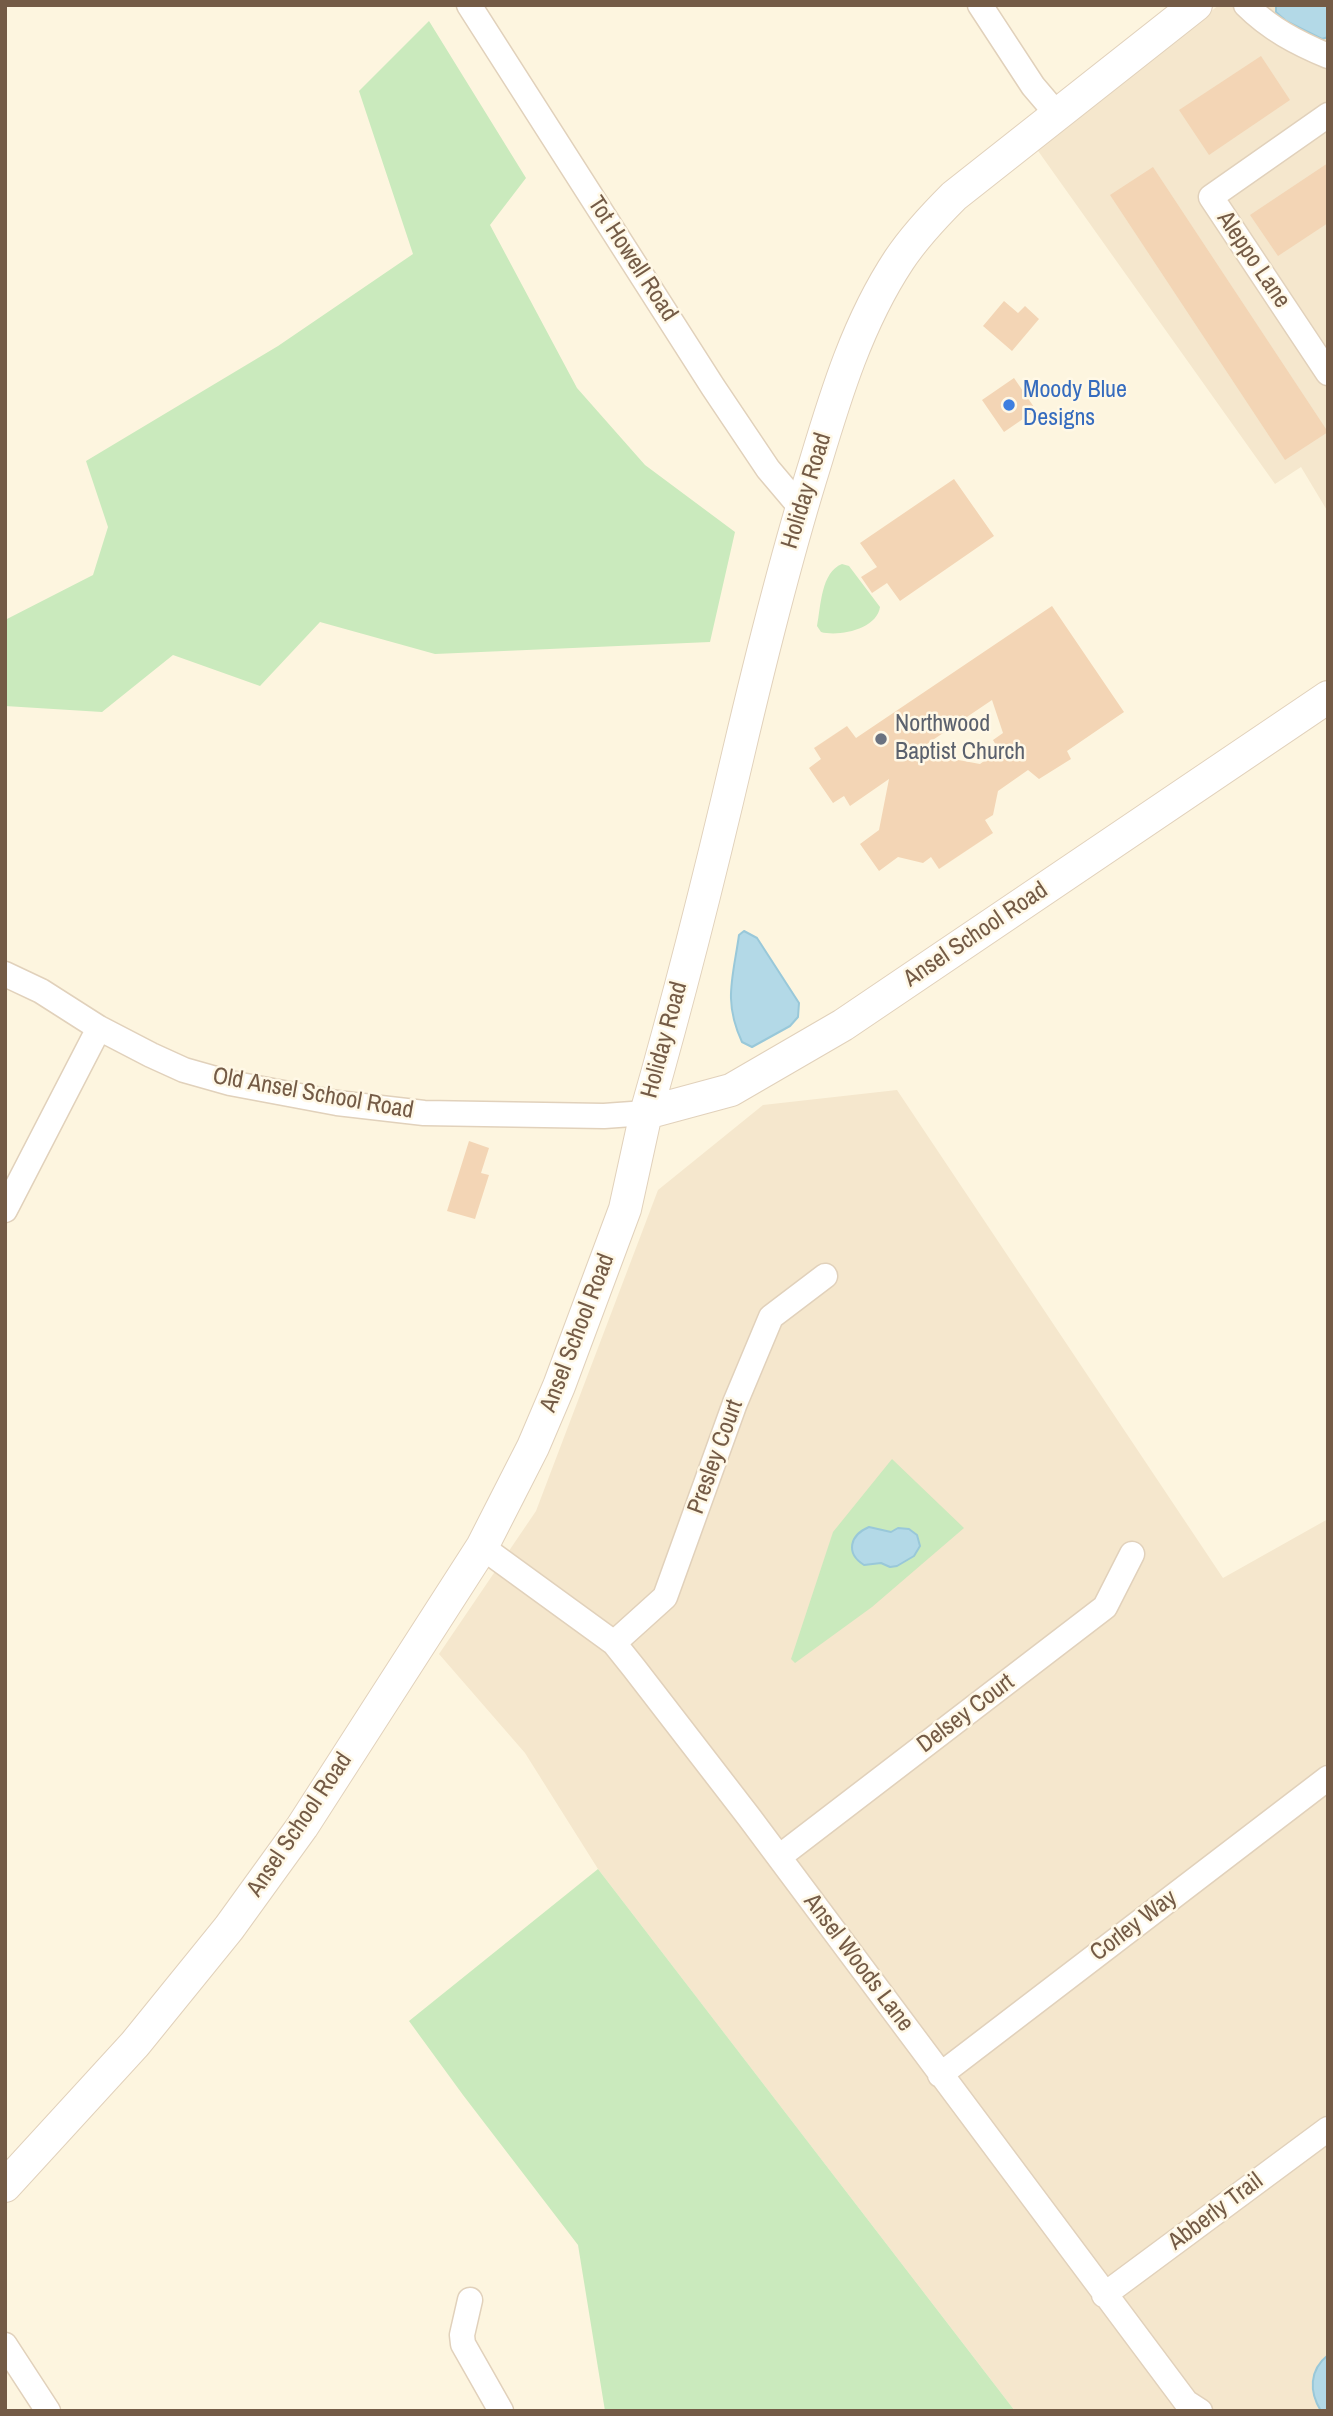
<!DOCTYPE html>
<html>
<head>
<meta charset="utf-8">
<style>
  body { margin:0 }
  #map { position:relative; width:1333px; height:2416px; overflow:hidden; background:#fdf5df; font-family:"Archivo Narrow",sans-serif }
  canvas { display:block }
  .frame { position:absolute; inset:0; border:7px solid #745b46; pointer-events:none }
</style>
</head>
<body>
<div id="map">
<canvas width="1333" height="2416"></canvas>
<div class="frame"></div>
</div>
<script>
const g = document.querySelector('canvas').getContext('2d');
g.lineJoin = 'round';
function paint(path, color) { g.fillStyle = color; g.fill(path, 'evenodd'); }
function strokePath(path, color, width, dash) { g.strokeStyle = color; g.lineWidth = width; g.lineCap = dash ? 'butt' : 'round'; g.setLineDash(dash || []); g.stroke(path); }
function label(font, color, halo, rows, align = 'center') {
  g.font = font + ' "Archivo Narrow",sans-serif'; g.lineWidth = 5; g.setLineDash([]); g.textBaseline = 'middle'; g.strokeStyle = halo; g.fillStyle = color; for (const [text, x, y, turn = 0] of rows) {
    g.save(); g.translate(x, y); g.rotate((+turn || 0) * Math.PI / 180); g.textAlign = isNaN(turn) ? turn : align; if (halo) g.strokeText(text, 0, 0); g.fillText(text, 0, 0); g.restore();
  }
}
paint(new Path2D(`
  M1219 5H1328V512L1301 467 1275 484 1036 148Z
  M897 1090 1223 1578 1328 1519V2411H1015L598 1869 525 1753 439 1654 536 1511 658 1190 763 1105Z`), '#f5e7cd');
paint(new Path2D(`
  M429 21 526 178 490 225 577 388 645 465 735 532 710 642 435 654 320 622 260 686 173 655 102 712 5 706V620L93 575 108 527 86 461 278 346 413 254 359 91Z
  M842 564 849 566 880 607C877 629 839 637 821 632L817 626C821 606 821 572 842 564Z
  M892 1459 964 1528 872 1607 795 1663 791 1659 833 1532Z
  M598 1869 1015 2411H605L578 2245 463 2095 409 2021Z`), '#caeabd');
const water = new Path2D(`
  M1276 5H1328V37L1322 39 1286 21 1276 12Z
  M744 931 757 938 799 1003 798 1017 790 1026 752 1047 742 1042C723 1001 733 978 739 935Z
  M869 1527 891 1532 898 1528 909 1529 917 1535 920 1546 914 1556 897 1566 890 1567 881 1563 864 1565C845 1553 850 1535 869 1527Z
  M1328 2355V2411H1321C1309 2392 1309 2370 1328 2355Z`);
paint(water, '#b3d9e7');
strokePath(water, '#99c8d9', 2);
paint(new Path2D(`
  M1261 56 1290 100 1209 155 1179 110Z
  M1328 163V223L1278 256 1250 215Z
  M1153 167 1328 432 1285 460 1110 195Z
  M1004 301 1018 313 1025 306 1039 319 1012 351 983 326Z
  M1014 378 1036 410 1004 432 982 400Z
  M954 479 994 536 900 601 887 583 872 593 861 577 877 567 860 543Z
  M1052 606 1124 712 1067 751 1071 759 1039 779 1028 770 998 791 993 815 985 820 993 833 939 869 931 857 923 863 898 857 879 871 860 844 879 830 889 779 850 806 844 796 833 803 809 768 821 759 814 748 847 726 856 738ZM992 700 1003 733 993 740 999 750 980 764 915 752Z
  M469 1141 489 1148 481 1173 489 1175 475 1219 447 1211Z`), '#f3d5b5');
const minor = new Path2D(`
  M469 5 713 387 768 469 801 508
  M980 5 1033 86 1056 113
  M1246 5C1270 29 1297 43 1328 56
  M1328 115 1211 197 1328 373
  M5 974 41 991 99 1028 151 1055 184 1070 230 1083 337 1103 424 1113 604 1116 646 1113
  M5 1210 99 1028
  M482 1547 614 1643 634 1668 749 1817 1186 2402 1200 2411
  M614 1643 665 1597 735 1403 771 1317 825 1276
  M779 1857 1105 1607 1132 1554
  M940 2075 1328 1778
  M1104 2295 1328 2129
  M470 2300 462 2335 463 2344 501 2411
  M5 2345 48 2411`);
const tertiary = new Path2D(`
  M646 1113C680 994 710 875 738 755 761 657 785 560 815 464 836 394 858 322 899 260 915 236 934 216 954 196L1196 5
  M5 2186 135 2044 229 1928 302 1827 482 1547 533 1447 559 1386 625 1209 646 1113 731 1090 843 1025 1328 697`);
strokePath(minor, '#e1d1bb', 27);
strokePath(tertiary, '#e1d1bb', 34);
strokePath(minor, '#fff', 24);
strokePath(tertiary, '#fff', 32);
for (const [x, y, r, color] of [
  [1009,405,7,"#3f7fe0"],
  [881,739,7,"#6b7280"]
]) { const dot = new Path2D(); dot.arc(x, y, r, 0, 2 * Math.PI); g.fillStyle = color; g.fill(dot); strokePath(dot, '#fff8e6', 2.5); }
label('24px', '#745b46', '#fff8e6', [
  ["Tot Howell Road",632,259,57],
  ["Aleppo Lane",1253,260,56],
  ["Holiday Road",807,491,-73],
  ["Ansel School Road",976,935,-34],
  ["Holiday Road",665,1040,-75],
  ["Old Ansel School Road",313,1094,10],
  ["Ansel School Road",578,1333,-69],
  ["Presley Court",716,1457,-70],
  ["Delsey Court",966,1714,-37],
  ["Ansel School Road",300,1825,-56],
  ["Corley Way",1134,1926,-37],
  ["Ansel Woods Lane",858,1963,53],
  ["Abberly Trail",1216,2212,-37]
]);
label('24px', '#366cbe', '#fff8e6', [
  ["Moody Blue",1023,391],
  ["Designs",1023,419]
], 'left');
label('24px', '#5b616d', '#fff8e6', [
  ["Northwood",895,725],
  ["Baptist Church",895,753]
], 'left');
</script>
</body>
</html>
